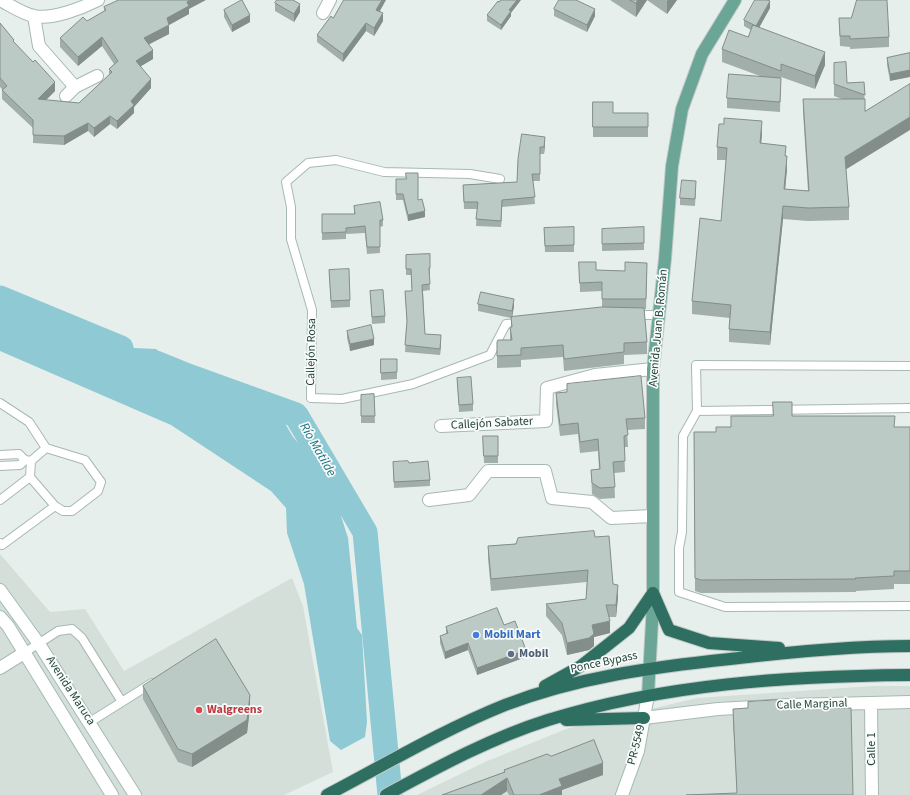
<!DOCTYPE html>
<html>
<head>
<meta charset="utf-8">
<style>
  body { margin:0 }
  canvas { display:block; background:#e6efeb }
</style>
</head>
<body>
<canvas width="910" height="795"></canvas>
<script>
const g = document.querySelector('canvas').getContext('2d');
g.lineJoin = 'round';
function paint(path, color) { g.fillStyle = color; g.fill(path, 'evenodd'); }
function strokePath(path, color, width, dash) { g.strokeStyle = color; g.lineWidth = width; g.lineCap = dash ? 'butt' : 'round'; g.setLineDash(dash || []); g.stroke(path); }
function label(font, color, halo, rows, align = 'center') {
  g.font = font + ' "Source Sans 3",sans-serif'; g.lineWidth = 3.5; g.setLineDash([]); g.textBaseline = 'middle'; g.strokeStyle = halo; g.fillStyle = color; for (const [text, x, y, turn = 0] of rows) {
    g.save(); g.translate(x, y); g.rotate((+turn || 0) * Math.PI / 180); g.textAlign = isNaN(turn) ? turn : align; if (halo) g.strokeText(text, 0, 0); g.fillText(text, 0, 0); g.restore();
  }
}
paint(new Path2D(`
  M0 554 50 612 85 609 124 671 292 578 303 606 333 772 284 795H0Z
  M873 686H910V795H417L485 762 566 729 697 698Z`), '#d4dfda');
paint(new Path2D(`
  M0 299 37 326 62 334 109 336 134 348 156 349 201 389 252 400 283 420 293 437 329 478 348 538 357 628 362 635 367 722 365 737 341 750 330 741 304 584 287 533 286 508 271 491 171 425 0 351Z`), '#8ec9d4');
strokePath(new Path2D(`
  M0 298 121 348
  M156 363 188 376 296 415 365 532 390 795`), '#8ec9d4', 25);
const lane = new Path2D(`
  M500 179 470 174 384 172 336 160 308 163 286 182 291 207V239L312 310 311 398 342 399 413 384 490 355 506 324 521 323
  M634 315H659
  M910 366 696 365 697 411 910 408
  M0 403 29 422 46 448
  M697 411 683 436 682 532 679 548V592L725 607 910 606
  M0 455 19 454 25 460 20 465 0 466
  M31 461 46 448 85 460 101 482 98 491 72 511H63L55 506
  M0 500 30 477
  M0 543 2 545 55 506 30 477 31 461 25 460
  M24 653 58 631 72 629 82 638 122 702
  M90 722 152 683`);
const street = new Path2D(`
  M0 0C10 5 23 14 34 16 52 20 82 8 98 0
  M323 13 330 0
  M34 16 39 46 75 87
  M66 96 75 87 97 76
  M441 426 546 421 547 388 595 375 653 369
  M429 500 469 495 488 471H545L552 498 592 502 611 518 652 516
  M0 668 24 653
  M871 703 872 795
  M644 718 718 709 790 705 910 702`);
const secondary = new Path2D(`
  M0 590 39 644 135 795
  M0 617 8 626 112 795
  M622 795 638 751 648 695`);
const primary = new Path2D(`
  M648 695 653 603V369L665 259 672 166 682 109 702 54 735 0`);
const highway = new Path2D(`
  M653 593 669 630 709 643 779 648
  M545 686 581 666 629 628 653 593
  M566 720 644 718
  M327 795C386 764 443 730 505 705 578 677 653 667 730 659 790 652 850 646 910 646
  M386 795C438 767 491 738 548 720 664 684 789 676 910 675`);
strokePath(lane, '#a8b8b2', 10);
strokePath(street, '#a8b8b2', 14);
strokePath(secondary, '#a4bbb3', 14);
strokePath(primary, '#c2cac8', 14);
strokePath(highway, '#c2cac8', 14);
strokePath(lane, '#fff', 8);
strokePath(street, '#fff', 12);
strokePath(secondary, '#fff', 12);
strokePath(primary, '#6aa596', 12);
strokePath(highway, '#2f6f62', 12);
paint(new Path2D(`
  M610 0H677L667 14 647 0 636 17Z
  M297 2 300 12 294 22 275 11V3Z
  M104 7 189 9V14L169 25V34L149 44 153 59 141 66 151 88 134 107V113L117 129 110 124 94 137 88 131 64 145 33 143V128L2 99V90H3L0 87V23L14 43 55 91 46 100 79 103 109 75V69L114 64 102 46 78 66 60 47V38L104 11Z
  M770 8 759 28 825 65 815 89 781 77 780 112 727 108V98L760 76 722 62V49L748 37 751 30 744 26V20Z
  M554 9 595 16 587 32 554 16Z
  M224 10 250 22 232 32 224 17Z
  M380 12 383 21 374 36 366 31 343 62 317 42V35L333 18Z
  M511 13V16L501 30 487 21V15Z
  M839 18 889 37V47L850 49V47L840 46Z
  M910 53 890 81 887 65V58Z
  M834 63 847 83 864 82 865 111 846 169 849 207V220L808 221 783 219 770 345 729 342V329L730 318 692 314V301L721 221 726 160H717V147L724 124 762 134 761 143 786 156 787 169 785 189 808 191 803 112V99H842L834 96Z
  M593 102 613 113H648V137H593Z
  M522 134 545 144 544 154H540V181H533L535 204 502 207 501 227 476 226 477 209H464L463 185 517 182Z
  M396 179 418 200 425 217 408 221 403 200H396Z
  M696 188 695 206 680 205V198Z
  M354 206 383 220V226L380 227V253L367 254 365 233 346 234V239L322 240V214H354Z
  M574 227V252H545L544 228Z
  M644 227V250L602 251V229Z
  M430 254V274H429L430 290 423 291 425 334 441 342 440 355 405 352 407 323 405 291H412L411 275H406V255Z
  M579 262 596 270 625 271 647 263 646 309H644L647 342V354L624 355V364L564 371 563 357 521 360V367L497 368V342L510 340V327H511V318L478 311V304L514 306 512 317 602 307V291L580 292Z
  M329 270 350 300V307L331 308Z
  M370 291 385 316V323L372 324Z
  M347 331 374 345 350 351 347 338Z
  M381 359H397V379L381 380Z
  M457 378 473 404V411L459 412Z
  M567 384 645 418V429L627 430 628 447H624L625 472 614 473 615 498 600 499 592 494 591 470 599 469 598 451 580 453 578 434 560 436 556 404V393L567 392Z
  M374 394 375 423H361V395Z
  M792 416 894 427 910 477V584H894V589L856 591V592L701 593 695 591 694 432H716L731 427Z
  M483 436H498V463H484Z
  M393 462 409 463 430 480V486L394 488Z
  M595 537 618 597 616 617H609L610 633 594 637V646L589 650 567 655 562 635 546 616V604L586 599 587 582 491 591 488 558V546Z
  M504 625 526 657 477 675 468 650 445 659 440 643V636L446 634V627Z
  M143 686 250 708 247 733 192 767 178 762 143 699Z
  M733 709H780L853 795 737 793 733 722Z
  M551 756 603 775 562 790V795H509L507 791 501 795H442L504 772V770Z`), '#a1aea9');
paint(new Path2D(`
  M190 0H206L189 9V14L167 26V18L187 2Z
  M382 0H386L376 18V10Z
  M517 0H521L511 13V16L501 30V25L509 10Z
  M638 0H647L636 17V3Z
  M668 0H677L667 14V1Z
  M770 1V8L756 33V26Z
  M300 4V12L294 22V14Z
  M595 9V16L587 32V25Z
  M383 13V21L374 36V28Z
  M250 15V22L232 32V25Z
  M366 23V31L343 62V54Z
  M169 25V34L144 47V38Z
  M102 37V46L78 66V57Z
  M153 50V59L136 69V61Z
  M825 52V65L815 89V76Z
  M910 70V77L890 81V74Z
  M151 79V88L134 107V113L117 129V121L131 101Z
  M55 82V91L38 108V99Z
  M110 116V124L94 137V128Z
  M910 117V130L845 170V157Z
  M762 121V134L760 156V143Z
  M88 123V131L64 145V136Z
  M545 137V144L544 154V147Z
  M787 156V169L784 202V189Z
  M502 200V207L501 227V221Z
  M783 206V219L770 345V332Z
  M425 211V217L408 221V215Z
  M514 299V306L512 318V311Z
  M441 335V342L440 355V349Z
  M374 339V345L350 351V344Z
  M618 585V597L616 617V605Z
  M610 621V633L594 637V646L589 650 567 655V643L592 625Z
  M468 643V650L445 659V652Z
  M526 650V657L477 675V668Z
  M250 695V708L247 733 192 767V754Z
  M603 763V775L562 790V795H539L559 779Z
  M507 778V791L501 795H481Z`), '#838d89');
const building = new Path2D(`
  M119 0H190L187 2 189 6 167 18 169 25 144 38 153 50 136 61 151 79 131 101 134 105 117 121 110 116 94 128 88 123 64 136 33 135V120L2 90 7 86 0 78V23L14 40 13 41 33 62 35 60 55 82 38 99 79 103 112 72 109 69 118 61 102 37 78 57 60 38 83 17 87 21 106 10 104 7Z
  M242 0 250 15 232 25 224 10Z
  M277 0H293L300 4 294 14 275 3Z
  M344 0H382L376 10 383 13 374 28 366 23 343 54 317 35 331 16 333 18Z
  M501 0H517L509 10 511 11 501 25 487 15 498 1 499 2Z
  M559 0H576L595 9 587 25 554 9Z
  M630 0H638L636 3Z
  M755 0H767L770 1 756 26 744 20Z
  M857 0H887L889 37 850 39V36H840L839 18H851Z
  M753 25 825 52 815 76 781 64V71L722 49 729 30 748 37Z
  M910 53V70L890 74 887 58Z
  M846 62 847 83 864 82 865 95 834 84V63Z
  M729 74 781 78 780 102 727 98Z
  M910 84V117L845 157 849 207 808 208 783 206 770 332 729 329 731 305 692 301 700 218 721 221 727 148 717 147 719 124H724V118L762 121 760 143 786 146 785 156H787L784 189 809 191 803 99H865V111Z
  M593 102H613V113H648V127H593Z
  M522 134 545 137 544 147H540V174H532L535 197 502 200 501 221 476 219 478 202H464L463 185 517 182 518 159Z
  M406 173H418V200L422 199 425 211 408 215 403 194H396V179H406Z
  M682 180 696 181 695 199 680 198Z
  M380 202 383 220H380V247H367L365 226 346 228V232L322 233V214H355L354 206Z
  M574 227V245L545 246 544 228Z
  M644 227V243L602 244V229Z
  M430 254V268H429L430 284 422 285 425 334 441 335 440 349 405 345 407 321 405 291H412L411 269H406V255Z
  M579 262H596V270L625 271V262L647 263 646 299H602V282L580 283Z
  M349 269 350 300 331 301 329 270Z
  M383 290 385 316 372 317 370 291Z
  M481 292 514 299 512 311 478 304Z
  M602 307 644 308 647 342 624 343V352L564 359 563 345 521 348V355L497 356V342L498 340H512L510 327H512L511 317Z
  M371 325 374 339 350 344 347 331Z
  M381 359H397V372L381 373Z
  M641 376 645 418 626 419 628 435 624 436 625 461 613 462 615 487 600 488 592 483 591 470 600 469 598 439 580 442 578 423 560 425 556 393 567 392V384Z
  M471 377 473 404 459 405 457 378Z
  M374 394 375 416H361V395Z
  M773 402H792V416H895L894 427H910V571H894V576L855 578 856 579 701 580 695 578 694 432H716V427H731V416H773Z
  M483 436H498V456H484Z
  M408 461 409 463 428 461 430 480 394 482 393 462Z
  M594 531 595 537 609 536 613 584 618 585 616 605H606L610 621 592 625 594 634 589 638 567 643 562 623 546 604 586 599 588 570 491 579 488 546 516 544 518 538Z
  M497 608 504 625 515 621 526 650 477 668 468 643 445 652 440 636 448 633 446 627Z
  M216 639 250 695 247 720 192 754 178 749 143 686Z
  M780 700V709L851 708 853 795H686L737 793 733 709 748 708V702Z
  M594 740 603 763 559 779 562 786 539 795H514L507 778 481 795H442L505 772 504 770 547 754 551 756Z`);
paint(building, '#bbcac4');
strokePath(building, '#838d89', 1);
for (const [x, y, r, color] of [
  [476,635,4,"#3f7fe0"],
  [511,654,4,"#5c6f8a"],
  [199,710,4,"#e0444e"]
]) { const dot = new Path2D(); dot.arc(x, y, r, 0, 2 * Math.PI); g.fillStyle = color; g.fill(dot); strokePath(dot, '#f7fbf9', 1.5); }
label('12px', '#24423a', '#f7fbf9', [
  ["Avenida Juan B. Román",659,328,-85],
  ["Callejón Rosa",312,352,-89],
  ["Callejón Sabater",492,424,-3],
  ["Ponce Bypass",604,663,-12],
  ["Avenida Maruca",70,691,57],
  ["Calle Marginal",812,705,-2],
  ["PR-5549",637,745,-76],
  ["Calle 1",872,749,-90]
]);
label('bold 12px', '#366cbe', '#f7fbf9', [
  ["Mobil Mart",484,635]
], 'left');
label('bold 12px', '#4e5e75', '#f7fbf9', [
  ["Mobil",519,654]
], 'left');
label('bold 12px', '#be3a42', '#f7fbf9', [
  ["Walgreens",207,710]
], 'left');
label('italic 13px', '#1c6f80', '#f7fbf9', [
  ["Río Matilde",317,450,60]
]);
</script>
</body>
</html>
